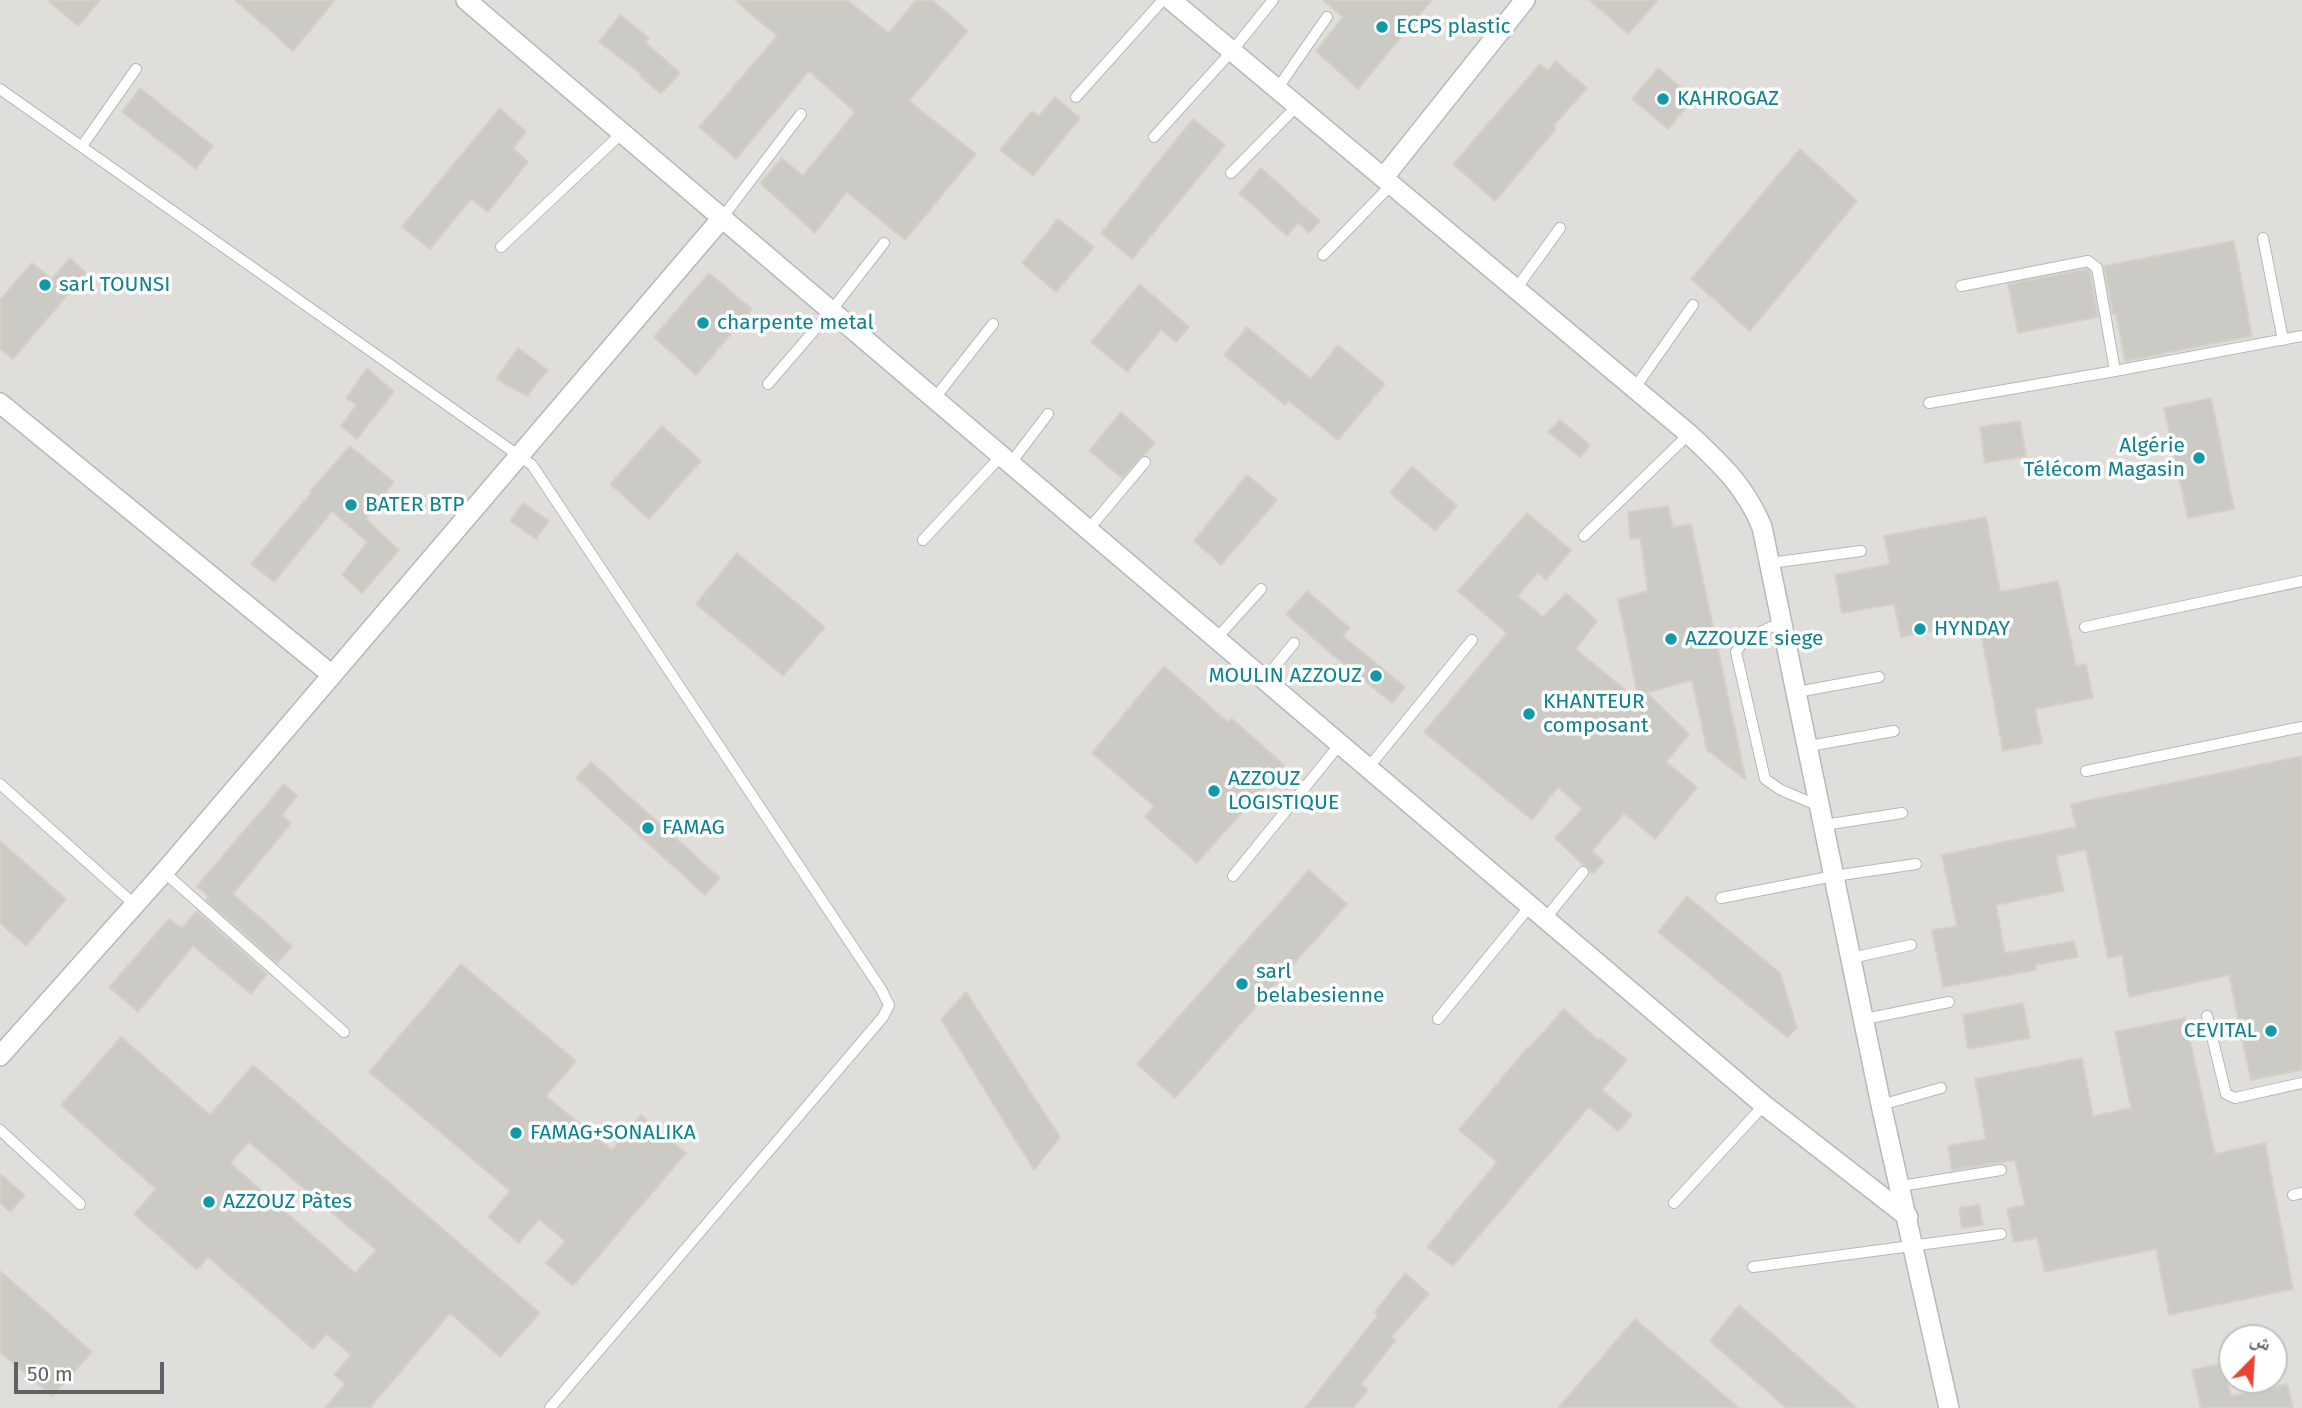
<!DOCTYPE html>
<html>
<head>
<meta charset="utf-8">
<style>
  body { margin:0 }
  #map { position:relative; width:2302px; height:1408px; overflow:hidden; background:#f1efe8; font-family:"Fira Sans","Noto Naskh Arabic",sans-serif }
  canvas { display:block }
  .north { position:absolute; left:2218px; top:1324px; width:70px; height:70px; box-sizing:border-box; background:#fff; border:2px solid #bfc1c3; border-radius:50%; rotate:24deg; font-size:19px; font-weight:700; line-height:28px; text-align:center; color:#5f6368 }
  .north::after { content:''; display:block; margin:auto; width:24px; height:32px; background:#ea4335; clip-path:polygon(50% 0,100% 100%,50% 72%,0 100%) }
  .scale { position:absolute; left:14px; top:1362px; width:150px; height:32px; box-sizing:border-box; border:4px solid #5f6368; border-top:0; padding-left:9px; font-size:21px; line-height:24px; white-space:nowrap; color:#5f6368; -webkit-text-stroke:5px #fff; paint-order:stroke }
</style>
</head>
<body>
<div id="map">
<canvas width="2302" height="1408"></canvas>
<div class="north">ش</div>
<div class="scale">50 m</div>
</div>
<script>
const g = document.querySelector('canvas').getContext('2d');
g.lineJoin = 'round';
function paint(path, color) { g.fillStyle = color; g.fill(path, 'evenodd'); }
function strokePath(path, color, width, dash) { g.strokeStyle = color; g.lineWidth = width; g.lineCap = dash ? 'butt' : 'round'; g.setLineDash(dash || []); g.stroke(path); }
function label(font, color, halo, rows, align = 'center') {
  g.font = font + ' "Fira Sans",sans-serif'; g.lineWidth = 7; g.setLineDash([]); g.textBaseline = 'middle'; g.strokeStyle = halo; g.fillStyle = color; for (const [text, x, y, turn = 0] of rows) {
    g.save(); g.translate(x, y); g.rotate((+turn || 0) * Math.PI / 180); g.textAlign = isNaN(turn) ? turn : align; if (halo) g.strokeText(text, 0, 0); g.fillText(text, 0, 0); g.restore();
  }
}
paint(new Path2D(`
  M0 0H2302V1408H0ZM2232 1338H2274V1380H2232Z`), '#e0deda');
const building = new Path2D(`
  M47 0H100L78 26Z
  M235 0H335L293 51Z
  M735 0H847L889 33 916 0H932L968 31 909 101 976 154 905 240 847 192 815 233 760 183 782 158 803 176 855 112 809 71 736 159 699 127 777 36Z
  M1323 0H1432L1358 89 1316 51 1343 17Z
  M1589 0H1658L1628 34Z
  M620 15 649 38 645 42 680 73 661 94 640 76 641 74 599 42Z
  M1556 61 1587 88 1553 126 1556 129 1495 201 1453 164 1540 64 1548 71Z
  M1658 68 1694 98 1668 129 1632 99Z
  M140 88 213 146 196 169 122 112Z
  M1055 97 1080 118 1033 176 1000 150 1032 111 1039 116Z
  M500 108 526 132 513 148 528 162 488 212 471 199 430 249 402 227Z
  M1193 119 1225 145 1132 259 1101 233Z
  M1800 149 1857 201 1750 331 1691 279Z
  M1261 168 1320 221 1309 233 1298 223 1287 236 1239 193Z
  M1058 219 1094 247 1056 292 1022 263Z
  M2234 241 2252 336 2125 361 2116 314H2113L2104 266Z
  M70 258 86 273 13 359 0 349V300L32 263 52 279Z
  M2087 269 2090 272 2098 317 2018 333 2008 284Z
  M709 273 752 309 696 375 654 337Z
  M1140 284 1189 327 1176 342 1161 330 1127 372 1091 342Z
  M1247 327 1311 379 1338 345 1385 384 1338 440 1289 401 1285 405 1224 355Z
  M518 348 548 370 527 396 496 379Z
  M367 368 394 392 357 439 341 426 356 405 346 398Z
  M2211 398 2234 509 2188 518 2164 408Z
  M1121 412 1155 443 1122 478 1089 451Z
  M1560 420 1590 445 1580 457 1548 432Z
  M2020 421 2026 456 1985 463 1980 427Z
  M662 426 701 461 649 519 610 484Z
  M350 446 394 482 366 519 399 550 362 593 342 575 367 542 332 511 274 582 251 564 312 492 310 491Z
  M1412 466 1457 506 1435 531 1390 493Z
  M1247 475 1277 500 1221 565 1194 541Z
  M523 503 549 521 536 539 510 521Z
  M1668 506 1673 527 1691 524 1746 780 1707 750 1692 680 1647 693 1689 734 1666 762 1697 787 1655 839 1624 813 1592 851 1604 862 1593 874 1555 838 1582 809 1558 787 1532 820 1424 732 1507 633 1458 591 1527 513 1571 550 1546 580 1538 572 1518 596 1543 617 1566 593 1597 621 1576 649 1639 701 1618 599 1648 591 1640 538 1630 539 1628 512Z
  M1986 517 2000 592 2058 581 2076 666 2086 664 2093 698 2035 709 2042 743 2003 751 1979 621 1901 637 1894 604 1842 613 1835 575 1890 564 1884 536Z
  M737 553 825 627 783 676 696 604Z
  M1307 591 1350 628 1343 636 1405 687 1392 703 1329 652 1286 614Z
  M1164 666 1228 722 1231 718 1284 765 1197 863 1145 817 1154 806 1092 753Z
  M2302 756V1070L2251 1080 2229 975 2129 997 2122 955 2108 958 2086 850 2056 856 2064 891 1996 905 2005 953 2074 941 2078 957 2035 965 2036 970 1943 987 1932 930 1957 926 1942 855 2076 827 2071 804Z
  M591 762 720 878 705 895 576 778Z
  M284 784 297 796 282 815 291 823 233 894 292 946 277 963 206 900 209 897 197 886Z
  M0 841 66 899 26 946 0 923Z
  M1309 870 1347 904 1175 1098 1137 1064Z
  M1687 896 1780 973 1797 1028 1787 1037 1658 932Z
  M197 911 267 974 251 994 193 946 138 1012 109 987 169 919 182 928Z
  M461 964 576 1061 546 1096 612 1150 641 1115 686 1153 573 1286 546 1263 565 1241 539 1219 519 1243 488 1217 510 1191 369 1072Z
  M966 992 1060 1137 1034 1170 941 1019Z
  M2023 1003 2030 1038 1968 1049 1963 1015Z
  M1564 1009 1598 1040 1600 1038 1627 1060 1602 1090 1632 1115 1618 1131 1589 1107 1453 1266 1427 1247 1497 1162 1459 1130 1528 1047 1529 1048Z
  M2185 1018 2215 1154 2265 1143 2293 1289 2169 1315 2156 1249 2045 1272 2037 1238 2014 1242 2007 1209 2025 1205 2015 1160 1952 1170 1948 1146 1986 1139 1975 1079 2082 1058 2093 1116 2131 1108 2115 1032Z
  M121 1037 210 1115 253 1065 540 1313 500 1357 450 1313 370 1408H325L345 1384 334 1375 351 1355 327 1334 313 1349 208 1257 197 1270 134 1214 156 1189 61 1105ZM249 1142 376 1250 355 1273 230 1163Z
  M0 1174 25 1195 10 1212 0 1203Z
  M1979 1205 1983 1225 1962 1228 1959 1208Z
  M0 1271 92 1352 52 1396 0 1352Z
  M1405 1273 1429 1294 1391 1337 1396 1340 1361 1384 1368 1390 1353 1408H1305L1378 1315 1375 1312Z
  M1739 1305 1857 1408H1786L1710 1341Z
  M1635 1319 1739 1408H1558Z
  M2223 1363 2231 1396 2287 1384 2293 1408H2201L2192 1370Z`);
paint(building, '#cccac5');
strokePath(building, '#d6d1c6', 2);
const lane = new Path2D(`
  M0 89 532 465 881 989 889 1005 883 1017 550 1408
  M1277 89 1327 17
  M1076 97 1163 0
  M1154 137 1232 51 1273 0
  M82 146 136 69
  M1231 173 1297 106
  M722 218 801 114
  M2263 238 2283 340
  M501 247 622 133
  M1323 255 1392 184
  M1961 286 2088 261 2097 268 2115 371 2302 336
  M1516 289 1560 228
  M768 384 831 311 884 243
  M1634 389 1693 305
  M934 399 993 324
  M1929 403 2115 371
  M1010 464 1048 414
  M1088 530 1145 462
  M1584 536 1689 434
  M923 540 1001 456
  M1770 563 1861 551
  M1782 622 1745 639 1736 652 1765 779 1781 790 1819 806
  M2085 627 2302 581
  M1216 639 1261 589
  M1264 680 1294 643
  M1797 692 1879 677
  M1809 746 1894 731
  M1368 768 1472 640
  M2086 771 2302 727
  M0 784 135 905
  M1824 825 1902 813
  M164 872 344 1032
  M1233 876 1340 744
  M1721 898 1834 876 1916 864
  M1545 919 1583 872
  M1851 958 1911 945
  M2207 1016 2226 1094 2235 1098 2302 1083
  M1438 1019 1530 906
  M1865 1019 1949 1002
  M1881 1105 1941 1088
  M0 1130 80 1204
  M1901 1186 2001 1170
  M2293 1195 2302 1193
  M1674 1203 1764 1105
  M1753 1267 2001 1234`);
const street = new Path2D(`
  M466 0 1764 1105 1908 1217
  M1171 0 1689 434C1721 464 1745 486 1762 527L1881 1105 1949 1408
  M1384 177 1525 0
  M0 403 332 675
  M0 1056 164 872 722 218`);
strokePath(lane, '#b5b8bc', 12);
strokePath(street, '#b5b8bc', 22);
strokePath(lane, '#fff', 10);
strokePath(street, '#fff', 19);
for (const [x, y, r, color] of [
  [1382,27,7,"#0f9aa8"],
  [1663,99,7,"#0f9aa8"],
  [45,285,7,"#0f9aa8"],
  [703,323,7,"#0f9aa8"],
  [2199,458,7,"#0f9aa8"],
  [351,505,7,"#0f9aa8"],
  [1920,629,7,"#0f9aa8"],
  [1671,639,7,"#0f9aa8"],
  [1376,676,7,"#0f9aa8"],
  [1529,714,7,"#0f9aa8"],
  [1214,791,7,"#0f9aa8"],
  [648,828,7,"#0f9aa8"],
  [1242,984,7,"#0f9aa8"],
  [2271,1031,7,"#0f9aa8"],
  [516,1133,7,"#0f9aa8"],
  [209,1202,7,"#0f9aa8"]
]) { const dot = new Path2D(); dot.arc(x, y, r, 0, 2 * Math.PI); g.fillStyle = color; g.fill(dot); strokePath(dot, '#fff', 2.5); }
label('21px', '#0d838f', '#fff', [
  ["ECPS plastic",1396,27],
  ["KAHROGAZ",1677,99],
  ["sarl TOUNSI",59,285],
  ["charpente metal",717,323],
  ["Algérie",2185,446,"right"],
  ["Télécom Magasin",2185,470,"right"],
  ["BATER BTP",365,505],
  ["HYNDAY",1934,629],
  ["AZZOUZE siege",1685,639],
  ["MOULIN AZZOUZ",1362,676,"right"],
  ["KHANTEUR",1543,702],
  ["composant",1543,726],
  ["AZZOUZ",1228,779],
  ["LOGISTIQUE",1228,803],
  ["FAMAG",662,828],
  ["sarl",1256,972],
  ["belabesienne",1256,996],
  ["CEVITAL",2257,1031,"right"],
  ["FAMAG+SONALIKA",530,1133],
  ["AZZOUZ Pàtes",223,1202]
], 'left');
</script>
</body>
</html>
